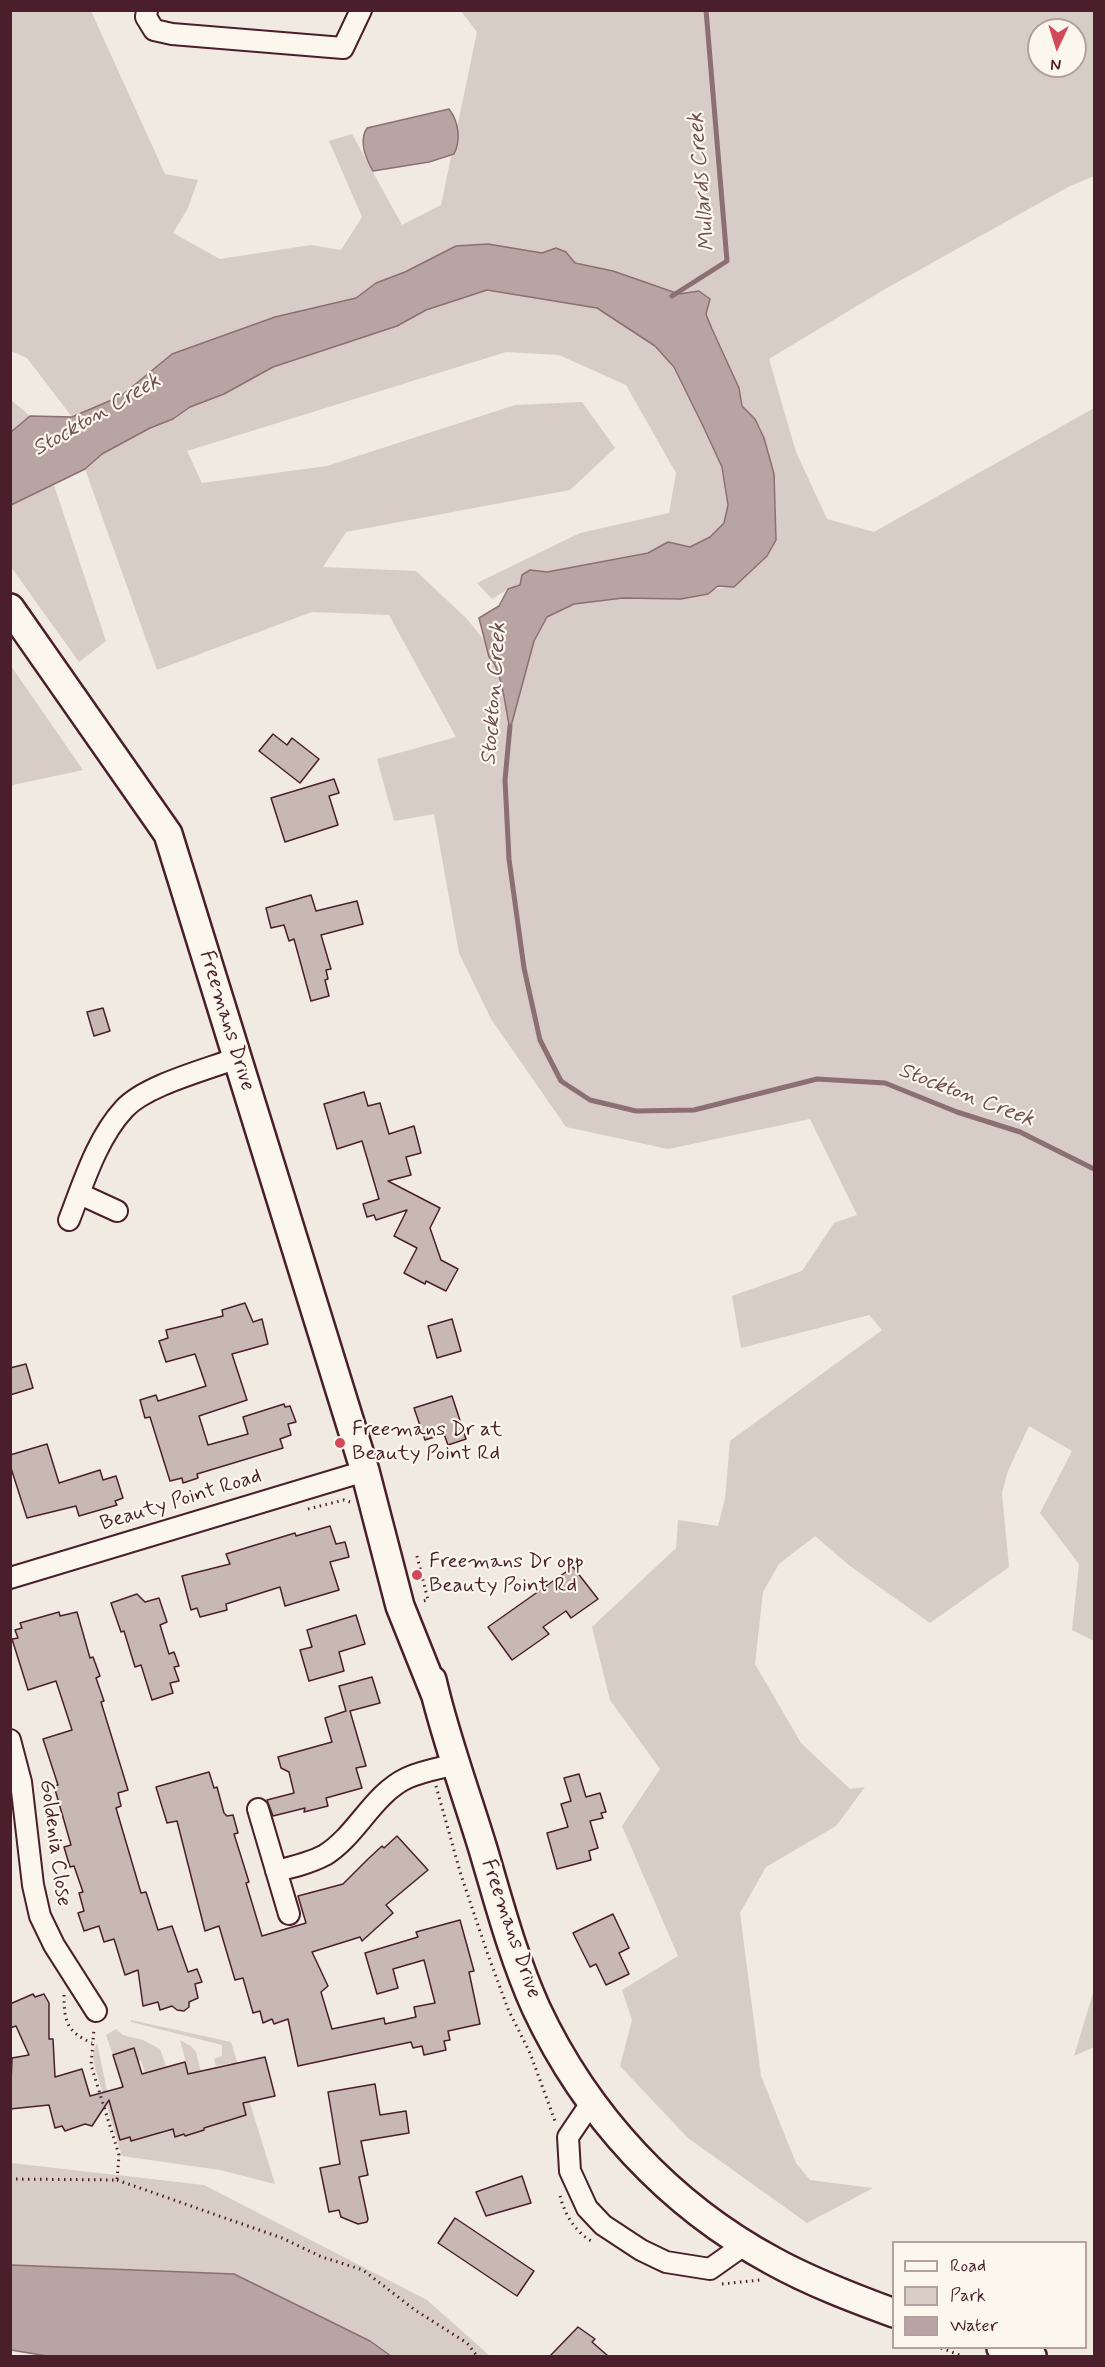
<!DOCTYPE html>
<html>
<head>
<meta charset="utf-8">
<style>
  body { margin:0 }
  #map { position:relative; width:1105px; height:2367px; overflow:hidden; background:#f0eae0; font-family:Mynerve,sans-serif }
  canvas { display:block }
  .frame { position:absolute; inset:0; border:12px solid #4a1f2b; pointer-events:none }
  .legend { position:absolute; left:892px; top:2241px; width:195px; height:108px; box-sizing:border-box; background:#fbf7ec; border:2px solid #b4a19f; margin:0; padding:8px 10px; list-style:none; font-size:18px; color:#4a1f2b }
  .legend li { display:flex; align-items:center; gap:12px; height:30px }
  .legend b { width:30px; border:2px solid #b4a19f }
  .north { position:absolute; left:1027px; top:18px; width:60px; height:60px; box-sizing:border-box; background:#fbf7ec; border:2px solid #b4a19f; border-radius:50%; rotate:184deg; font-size:16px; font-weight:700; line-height:24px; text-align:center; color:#4a1f2b }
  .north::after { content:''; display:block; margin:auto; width:21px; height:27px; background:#d1495b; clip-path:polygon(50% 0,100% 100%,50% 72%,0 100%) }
</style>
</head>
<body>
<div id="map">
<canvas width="1105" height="2367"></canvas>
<div class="frame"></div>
<ul class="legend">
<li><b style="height:8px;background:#fbf7ec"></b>Road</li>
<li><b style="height:16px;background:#d8ccc6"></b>Park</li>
<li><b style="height:16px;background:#b8a4a2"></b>Water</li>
</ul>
<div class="north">N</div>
</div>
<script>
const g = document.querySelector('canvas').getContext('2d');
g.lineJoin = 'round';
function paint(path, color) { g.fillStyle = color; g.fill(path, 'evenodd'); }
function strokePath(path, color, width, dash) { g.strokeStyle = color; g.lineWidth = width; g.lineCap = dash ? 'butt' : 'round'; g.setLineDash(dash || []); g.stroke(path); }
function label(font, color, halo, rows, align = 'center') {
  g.font = font + ' Mynerve,sans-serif'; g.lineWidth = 4.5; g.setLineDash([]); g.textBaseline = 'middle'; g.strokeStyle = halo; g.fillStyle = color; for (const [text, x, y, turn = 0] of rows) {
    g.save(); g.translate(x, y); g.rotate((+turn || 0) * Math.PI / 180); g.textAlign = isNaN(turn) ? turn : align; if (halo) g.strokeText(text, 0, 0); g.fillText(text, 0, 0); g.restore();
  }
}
paint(new Path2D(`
  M11 11H91L165 174 198 180 188 208 173 233 220 259 311 245 341 250 362 217 329 141 352 134 402 225 441 205 477 32 461 11H1094V176L1070 186 885 289 769 359 796 452 827 519 874 532 1094 408V1641L1072 1630 1079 1564 1040 1513 1072 1451 1029 1426 1008 1471 1002 1493 1009 1567 930 1623 850 1566 815 1536 779 1564 763 1592 755 1664 801 1743 850 1789 865 1787 836 1826 766 1867 740 1913 761 2076 796 2163 810 2180 873 2188 807 2223 688 2138 620 2066 632 2020 622 1990 678 1956 622 1826 660 1769 610 1700 592 1627 676 1548 678 1520 718 1526 725 1499 730 1441 882 1330 869 1315 741 1348 732 1296 802 1271 834 1223 857 1215 810 1119 668 1149 566 1127 491 1019 459 953 434 814 394 821 377 759 456 737 389 615 312 612 157 670 85 469 102 454 150 428 173 419 190 407 224 394 273 367 397 326 426 310 487 290 597 308 655 346 674 367 722 467 728 505 724 523 710 537 690 547 668 542 648 552 547 572 530 570 520 585 508 589 492 599 477 583 580 533 669 513 676 473 626 385 559 355 506 352 187 451 202 483 327 466 515 405 582 402 615 448 570 490 346 532 323 567 416 571 467 619 484 640 489 657 494 660 500 680 510 728C515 705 531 631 548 617 567 601 599 600 622 598 642 596 662 600 682 599 703 597 713 586 734 587L767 556 776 540 774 474 764 438 755 419 742 406 738 388 712 329 699 291 679 294 613 271 575 263 566 252 556 248 542 253 488 244 456 246 405 272 376 283 356 298 275 317 172 354 121 396 72 417 27 358 11 351ZM1039 30H1075V66H1039Z
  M11 400 30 416 11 432Z
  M54 485 106 641 79 662 11 567 10 505Z
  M11 666 83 770 13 785 11 788Z
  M1094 1990V2047L1074 2056Z
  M131 2020 231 2042 275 2184 220 2170 122 2156 94 2064 93 2052 97 2043 107 2091 131 2141 153 2099 141 2060 138 2061 135 2049 113 2055 106 2035 116 2029 123 2035 143 2040 160 2049 172 2083 190 2078 180 2040 191 2046 196 2052 201 2072 222 2122 246 2115 231 2063 216 2066 214 2059 222 2056V2045L131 2022Z
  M11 2163 204 2185 427 2300 490 2356H391L370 2341 234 2274 11 2265Z`), '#d8ccc6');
const water = new Path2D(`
  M449 109C459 122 461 140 454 154L429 162 373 171C366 159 358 142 367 128Z
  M488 244 542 253 556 248 566 252 575 263 613 271 679 294 699 291 710 299 706 314 712 329 739 388 742 406 755 419 764 438 774 474 776 540 767 556 734 587 718 586 708 594 681 599 623 598 574 604 547 617 534 641 510 730C506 713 502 667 489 657L479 618 499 606 508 589 520 585 522 575 530 570 547 572 648 553 668 542 690 547 710 537 724 523 728 505 722 467 703 426 674 367 655 346 597 308 487 290 426 310 397 326 273 367 224 394 190 407 173 419 150 428 102 454 85 469 11 505V432L30 416 72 417 121 396 172 354 275 317 356 298 376 283 405 272 456 246Z
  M11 2265 234 2274 370 2341 391 2356H47L11 2350Z`);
paint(water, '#b8a4a2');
strokePath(water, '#8c6f72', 1.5);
strokePath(new Path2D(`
  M672 296 727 261 706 10
  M510 726 505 780 509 859 524 968 540 1040 561 1081 590 1100 636 1111 694 1110 817 1079 885 1083 957 1112 1020 1132 1094 1169`), '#8c6f72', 5);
const building = new Path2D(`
  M273 734 287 745 292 738 319 759 300 783 259 751Z
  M334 779 339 793 329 796 338 825 285 842 271 798Z
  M311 895 316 911 357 901 363 924 321 935 331 969 326 970 328 979 325 980 329 996 311 1001 294 939 289 941 284 925 271 928 266 908Z
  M103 1008 110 1031 94 1036 87 1012Z
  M364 1092 368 1106 380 1103 389 1134 414 1126 421 1153 406 1157 411 1175 388 1181 440 1208 430 1228 441 1260 458 1269 446 1291 426 1281 425 1284 404 1273 417 1248 394 1236 407 1210 376 1220 374 1215 367 1217 363 1204 379 1199 362 1141 337 1149 324 1104Z
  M245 1303 253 1322 262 1319 268 1344 232 1354 247 1400 199 1416 208 1445 248 1434 243 1417 284 1404 285 1407 290 1406 296 1422 288 1424 291 1435 280 1439 283 1448 197 1474 198 1478 183 1483 182 1478 170 1481 150 1417 145 1418 140 1400 156 1395 158 1401 206 1386 195 1354 166 1362 159 1341 168 1338 166 1330 223 1316 222 1310Z
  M452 1319 461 1351 437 1358 428 1326Z
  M26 1364 33 1388 10 1395V1368Z
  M452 1396 466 1439 448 1445 444 1434 425 1440 414 1408Z
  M47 1444 59 1483 100 1470 103 1480 116 1476 123 1498 115 1501 117 1505 79 1516 76 1506 27 1518 10 1465V1455Z
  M330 1526 336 1544 345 1542 349 1557 330 1562 339 1590 285 1606 280 1587 226 1604 227 1610 200 1617 197 1608 191 1610 182 1576 230 1564 226 1554 295 1533 296 1536Z
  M573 1567 598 1599 571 1618 566 1611 543 1627 549 1634 512 1660 488 1627Z
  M137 1594 145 1602 159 1598 167 1622 160 1625 169 1654 174 1652 179 1666 174 1667 179 1681 170 1683 173 1693 152 1700 141 1665 135 1667 124 1631 121 1632 111 1603Z
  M59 1612 60 1616 77 1612 90 1658 93 1657 100 1676 96 1678 104 1701 101 1702 128 1790 118 1793 121 1806 116 1808 141 1893 146 1892 158 1930 172 1926 188 1972 197 1969 202 1982 195 1984 198 1998 189 2002V2007L184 2011 177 2010 172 2006 160 2010 158 2002 143 2006 138 1970 125 1975 114 1939 104 1942 99 1926 84 1931 78 1913 84 1911 79 1893 83 1892 74 1866 70 1867 64 1847 71 1845 54 1786 58 1785 43 1739 72 1730 56 1681 28 1690 12 1639 18 1638 15 1630 22 1628 20 1623Z
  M356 1615 365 1644 339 1652 344 1671 309 1681 300 1650 312 1647 307 1630Z
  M372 1677 380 1703 350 1711 366 1766 356 1768 362 1788 326 1798 328 1806 304 1812 305 1808 273 1816 267 1800 294 1793 289 1772 281 1768 278 1757 332 1742 325 1718 346 1711 339 1686Z
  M209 1772 214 1788 217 1787 224 1813 227 1816 233 1815 238 1833 234 1834 249 1882 246 1883 262 1936 306 1923 298 1896 343 1884 368 1859 382 1846 384 1848 397 1836 428 1870 386 1905 393 1913 362 1941 360 1937 312 1952 328 1986 321 1992 332 2029 384 2018 385 2024 416 2017 414 2007 435 2003 424 1960 393 1969 398 1988 377 1994 365 1953 418 1937 416 1932 460 1920 474 1971 469 1972 480 2024 448 2031 450 2040 444 2041 446 2050 424 2055 422 2046 413 2048 411 2042 298 2066 288 2019 274 2024 272 2019 263 2023 260 2011 253 2013 243 1978 235 1980 219 1926 205 1931 177 1821 167 1823 156 1787Z
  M579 1774 586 1797 600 1793 606 1812 601 1813 603 1818 590 1821 598 1848 589 1851 591 1860 557 1869 547 1833 568 1827 561 1804 571 1801 564 1778Z
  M613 1914 629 1948 619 1953 629 1974 606 1985 596 1964 590 1967 573 1933Z
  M33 1994 35 1997 44 1994 49 2003V2039H53L55 2077 82 2069 90 2096 123 2087 113 2055 134 2048 142 2074 185 2062 188 2074 265 2057 275 2096 243 2103 246 2115 204 2128V2130L185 2136 184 2134 175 2137 173 2129 131 2141 130 2137 120 2140 109 2100 92 2126 85 2124 65 2131 62 2126 55 2128 49 2105 10 2109 12 2058 29 2055 16 2026 10 2028V2004Z
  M375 2084 380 2115 406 2111 409 2133 361 2141 368 2175 359 2177 368 2219 367 2222 358 2224 341 2217 339 2210 329 2212 320 2168 340 2164 328 2092Z
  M522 2176 531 2203 486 2216 476 2192Z
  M455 2218 534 2271 517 2296 438 2243Z
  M578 2327 595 2339 592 2342 608 2356H550Z`);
paint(building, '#c8b8b3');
strokePath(building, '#4a1f2b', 1.5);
const street = new Path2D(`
  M147 10 146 17 154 30 172 34 343 48 361 10
  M80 1194 117 1211
  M69 1220C83 1184 97 1138 124 1109 146 1085 206 1070 237 1058
  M10 1578 365 1471
  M10 1740 21 1782 33 1885 40 1916 54 1945 96 2011
  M258 1809 289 1914
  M276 1871C293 1867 310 1863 325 1855 357 1835 373 1794 407 1778 422 1771 441 1768 456 1764
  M591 2103 568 2137 570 2171 587 2208 603 2225 641 2250 666 2262 710 2269 744 2245`);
const secondary = new Path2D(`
  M10 608 168 834 365 1471 400 1606 436 1696
  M432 1680C445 1737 466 1793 483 1849 499 1903 513 1957 536 2008 586 2115 669 2205 773 2261 811 2282 853 2298 894 2313
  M1001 2348 1032 2356`);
strokePath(street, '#4a1f2b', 24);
strokePath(secondary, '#4a1f2b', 32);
strokePath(new Path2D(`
  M308 1509 344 1500 350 1502
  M417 1556 428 1600 422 1601
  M436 1786 461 1875 487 1952 508 2009 530 2053 555 2121
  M64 1995C64 2022 67 2032 92 2043
  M10 2179 117 2180 119 2155 91 2065 94 2029
  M117 2180 282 2238 322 2257 363 2270 415 2310 467 2343 477 2356
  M560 2196C565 2215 575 2232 593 2242
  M722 2284 760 2280
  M941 2348 962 2356`), '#4a1f2b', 3, [1.5, 4.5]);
strokePath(street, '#fbf7ec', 20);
strokePath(secondary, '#fbf7ec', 27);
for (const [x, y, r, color] of [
  [340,1443,6,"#d1495b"],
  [417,1575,6,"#d1495b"]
]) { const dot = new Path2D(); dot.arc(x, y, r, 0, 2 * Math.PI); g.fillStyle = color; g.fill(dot); strokePath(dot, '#fbf7ec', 2); }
label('21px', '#4a1f2b', '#fbf7ec', [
  ["Freemans Drive",226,1021,73],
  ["Beauty Point Road",181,1501,-17],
  ["Goldenia Close",54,1843,82],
  ["Freemans Drive",510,1929,71]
]);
label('21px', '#4a1f2b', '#fbf7ec', [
  ["Freemans Dr at",352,1431],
  ["Beauty Point Rd",352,1455],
  ["Freemans Dr opp",429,1563],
  ["Beauty Point Rd",429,1587]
], 'left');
label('italic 22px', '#704e55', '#fbf7ec', [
  ["Mullards Creek",703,182,-95],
  ["Stockton Creek",97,416,-30],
  ["Stockton Creek",495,694,-86],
  ["Stockton Creek",966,1096,21]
]);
</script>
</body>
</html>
